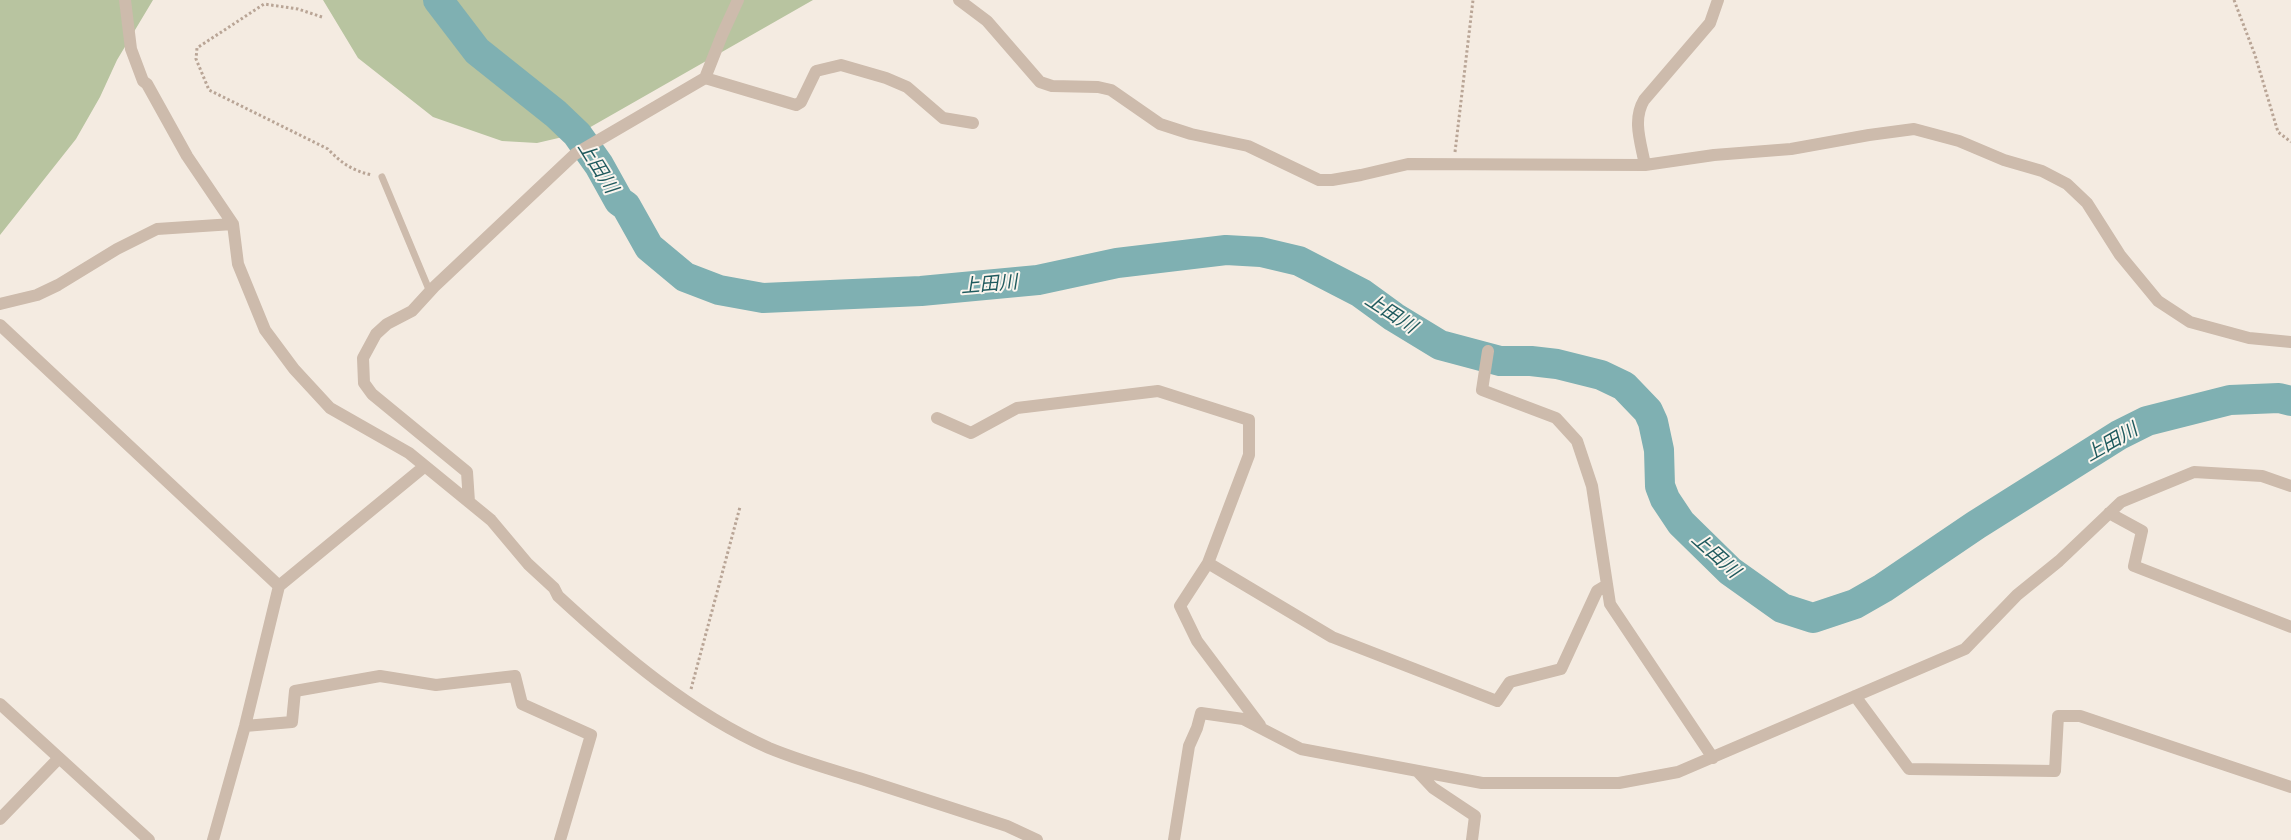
<!DOCTYPE html>
<html>
<head>
<meta charset="utf-8">
<style>
  body { margin:0 }
  canvas { display:block; background:#f4ebe1 }
</style>
</head>
<body>
<canvas width="2291" height="840"></canvas>
<script>
const g = document.querySelector('canvas').getContext('2d');
g.lineJoin = 'round';
function paint(path, color) { g.fillStyle = color; g.fill(path, 'evenodd'); }
function strokePath(path, color, width, dash) { g.strokeStyle = color; g.lineWidth = width; g.lineCap = dash ? 'butt' : 'round'; g.setLineDash(dash || []); g.stroke(path); }
function label(font, color, halo, rows, align = 'center') {
  g.font = font + ' "Exo 2","Noto Sans JP",sans-serif'; g.lineWidth = 4; g.setLineDash([]); g.textBaseline = 'middle'; g.strokeStyle = halo; g.fillStyle = color; for (const [text, x, y, turn = 0] of rows) {
    g.save(); g.translate(x, y); g.rotate((+turn || 0) * Math.PI / 180); g.textAlign = isNaN(turn) ? turn : align; if (halo) g.strokeText(text, 0, 0); g.fillText(text, 0, 0); g.restore();
  }
}
paint(new Path2D(`
  M0 0H153L117 60 100 97 76 139 0 235Z
  M323 0H813L580 133 537 143 502 141 433 117 358 58Z`), '#b8c4a0');
strokePath(new Path2D(`
  M438 0 477 51 556 114 577 134 599 165 619 201 626 206 649 247 685 277 719 290 763 298 921 291 1038 280 1117 263 1226 250 1261 252 1299 261 1361 293 1394 317 1440 345 1500 361H1531L1557 364 1601 375 1624 386 1648 411 1653 422 1659 450 1660 486 1665 499 1681 523 1730 571 1782 608 1813 618 1855 604 1883 588 1976 525 2119 435 2147 421 2230 400 2279 398 2291 401`), '#7fb0b2', 30);
strokePath(new Path2D(`
  M2234 0 2255 55 2278 132 2291 142
  M322 17 298 9 264 4 197 48 196 59 209 90 328 149C341 163 353 171 372 175
  M1455 152 1473 0
  M691 689 740 507`), '#b9a596', 3, [2.5, 2.5]);
strokePath(new Path2D(`
  M382 177 430 292`), '#cdbbac', 7);
strokePath(new Path2D(`
  M125 0 131 49 143 81 147 84 187 156 233 224 238 264 265 330 294 369 330 408 409 453 491 520 528 564 554 588 558 596C621 654 690 713 769 748 798 760 829 769 859 778 908 794 957 810 1007 826L1037 840
  M959 0 987 21 1040 82 1052 86 1098 87 1111 90 1160 124 1191 134 1248 146 1319 180H1332L1361 175 1408 164 1645 165 1714 155 1791 149 1869 135 1914 129 1959 141 2004 160 2042 171 2067 184 2087 203 2120 255 2158 301 2190 322 2249 338 2291 342
  M705 78 796 105 801 102 816 71 841 65 886 78 907 87 943 118 973 123
  M1645 165C1641 143 1632 120 1644 100L1710 23 1718 0
  M0 304 37 295 58 285 117 249 157 229 233 224
  M0 325 279 586
  M1488 351 1482 390 1556 418 1577 441 1592 486 1610 604 1713 758
  M937 418 971 433 1017 408 1158 391 1249 420V455L1208 563 1332 637 1497 701 1510 682 1561 669 1597 591 1607 585
  M469 502 467 472 372 394 364 383 363 358 376 334 387 324 412 311 434 287 575 154 705 78 722 35 738 0
  M2109 513 2142 531 2134 566 2291 627
  M1208 563 1180 606 1197 641 1260 725
  M1855 696 1909 769 2055 771 2058 716H2080L2291 787
  M0 704 149 840
  M245 726 292 722 295 691 380 676 436 685 515 676 522 704 591 735 560 840
  M1418 772 1433 788 1475 816 1472 840
  M0 819 59 758
  M213 840 245 726 279 586 425 466
  M1174 840 1189 746 1197 728 1201 713 1243 719 1301 749 1482 783H1619L1678 772 1965 649 2017 595 2059 561 2121 502 2194 472 2262 476 2291 486`), '#cdbbac', 12);
label('italic 19px', '#1f5a5e', '#fbf5ee', [
  ["上田川",598,167,58],
  ["上田川",989,284,-5],
  ["上田川",1391,313,33],
  ["上田川",2111,442,-30],
  ["上田川",1716,555,42]
]);
</script>
</body>
</html>
